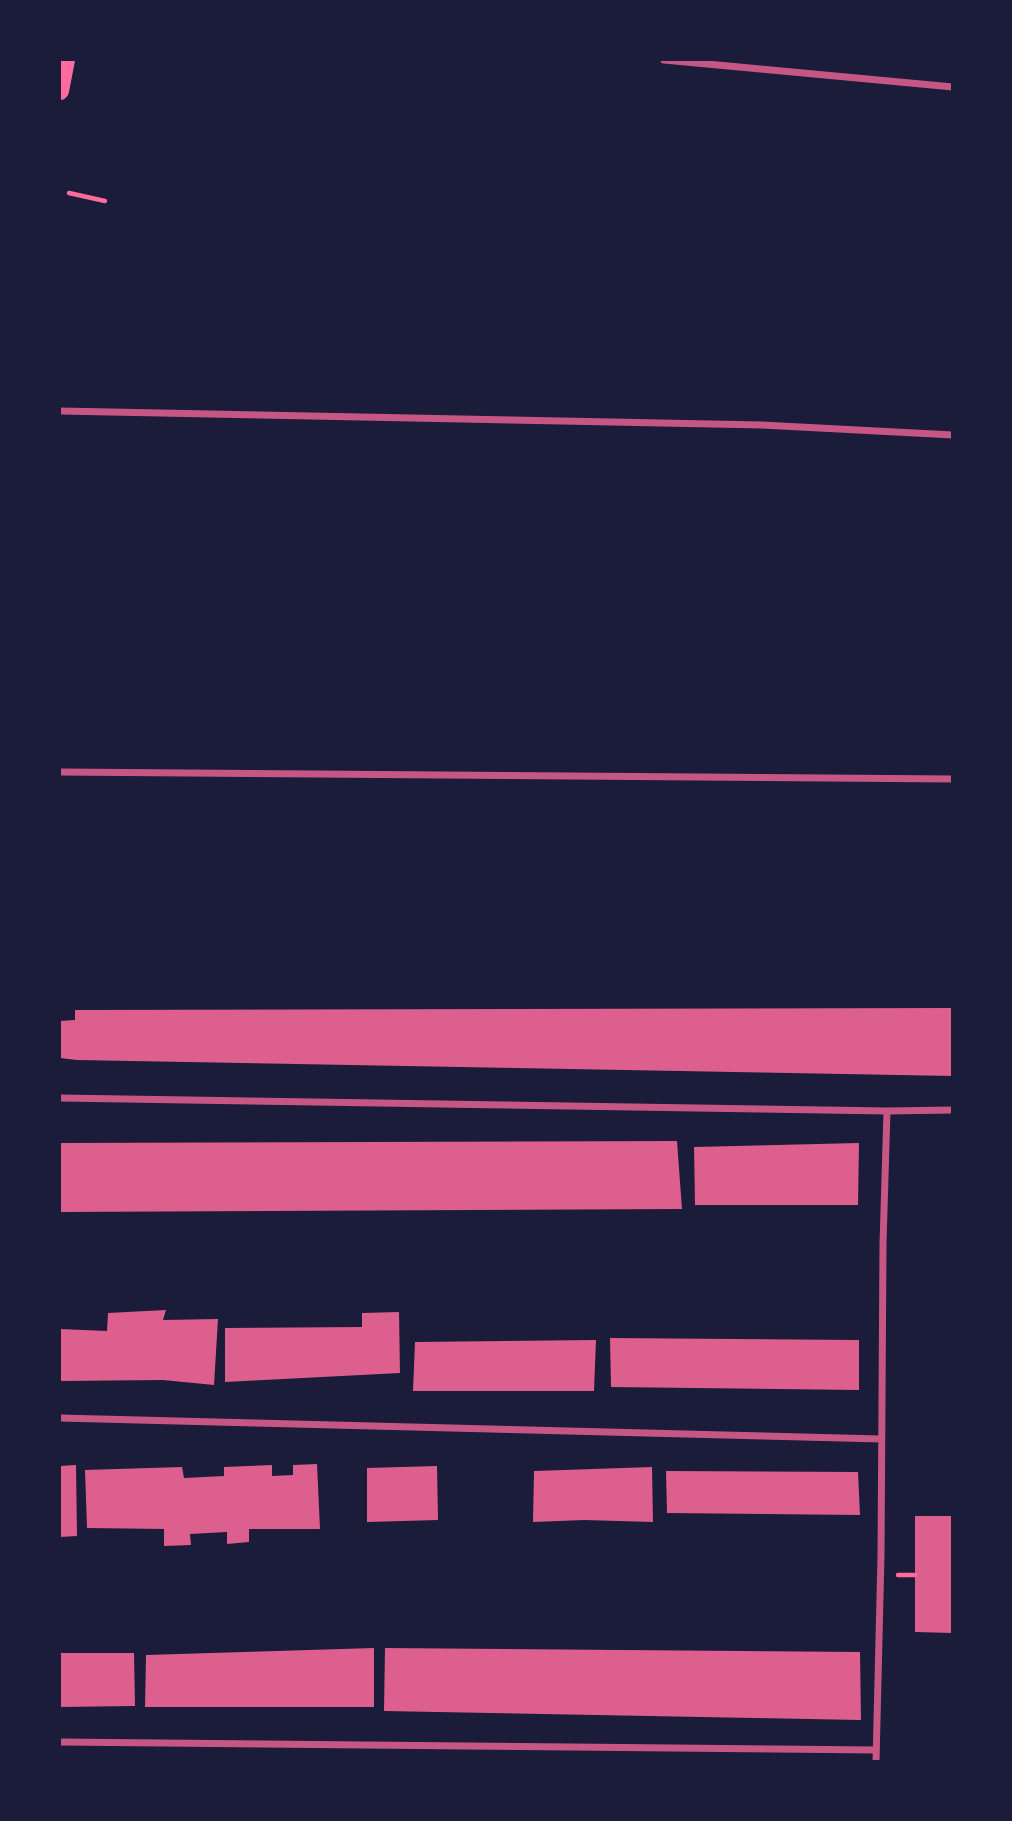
<!DOCTYPE html>
<html>
<head>
<meta charset="utf-8">
<style>
  body { margin:0 }
  #map { position:relative; width:1012px; height:1821px; overflow:hidden; background:#1b1b3a; font-family:"Source Sans 3",sans-serif }
  canvas { display:block }
  .frame { position:absolute; inset:0; border:61px solid #1b1b3a; pointer-events:none }
</style>
</head>
<body>
<div id="map">
<canvas width="1012" height="1821"></canvas>
<div class="frame"></div>
</div>
<script>
const g = document.querySelector('canvas').getContext('2d');
g.lineJoin = 'round';
function paint(path, color) { g.fillStyle = color; g.fill(path, 'evenodd'); }
function strokePath(path, color, width, dash) { g.strokeStyle = color; g.lineWidth = width; g.lineCap = dash ? 'butt' : 'round'; g.setLineDash(dash || []); g.stroke(path); }
paint(new Path2D(`
  M953 1008V1076L77 1060 60 1058V1021L75 1020V1010Z
  M677 1141 682 1209 60 1212V1143Z
  M859 1143 858 1205H695L694 1147Z
  M166 1310 163 1320 218 1319 214 1385 163 1380 60 1381V1329L107 1331 108 1313Z
  M399 1312 400 1373 225 1382V1328L362 1327V1313Z
  M610 1338 859 1340V1390L611 1387Z
  M596 1340 594 1391H413L415 1342Z
  M317 1464 320 1529H249V1542L227 1544V1532L190 1534 191 1545 164 1546V1529L87 1528 85 1470 182 1467 184 1478 224 1476V1467L272 1465V1476L293 1475V1465Z
  M76 1465 77 1536 60 1537V1466Z
  M437 1466 438 1520 367 1522V1468Z
  M652 1467 653 1522 584 1520 533 1522 534 1471Z
  M666 1471 858 1472 860 1515 667 1513Z
  M915 1516H953V1633L915 1632Z
  M374 1648V1707H145L146 1655Z
  M385 1648 860 1652 861 1720 384 1711Z
  M60 1653H134L135 1706 60 1707Z`), '#dd5f8e');
strokePath(new Path2D(`
  M69 193 105 201
  M898 1575H915`), '#ff6b9d', 4.5);
strokePath(new Path2D(`
  M664 60 953 87
  M60 411 762 425 953 435
  M60 772 953 779
  M60 1098 887 1111 953 1110
  M60 1418 881 1439
  M60 1742 876 1750
  M876 1762 881 1556 883 1244 887 1111`), '#c65784', 7);
strokePath(new Path2D(`
  M60 91 66 60`), '#ff6b9d', 18);
</script>
</body>
</html>
